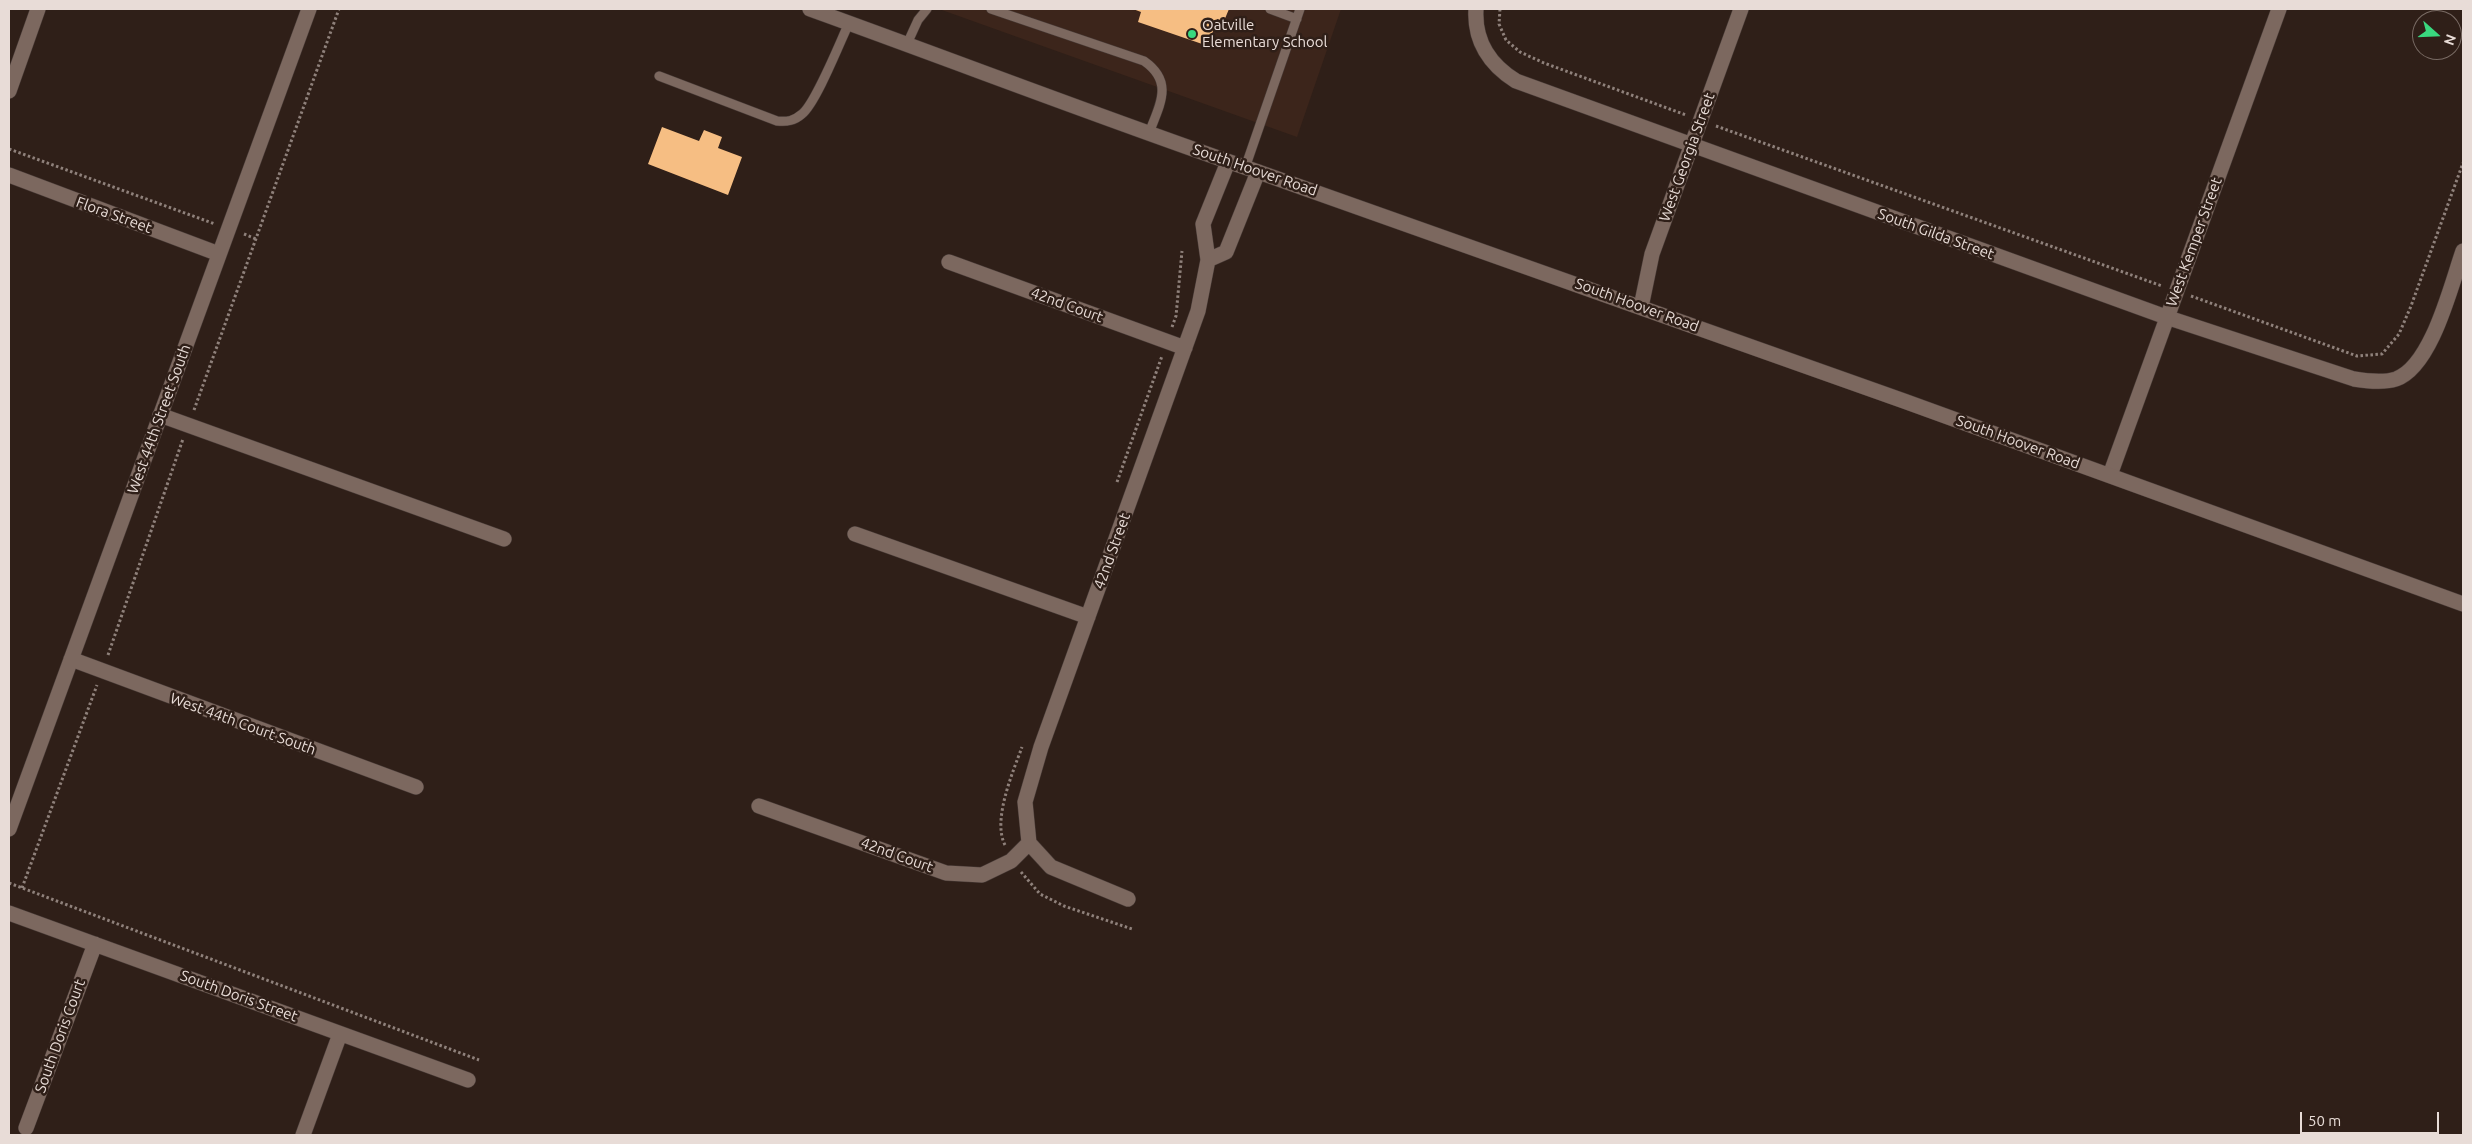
<!DOCTYPE html>
<html>
<head>
<meta charset="utf-8">
<style>
  body { margin:0 }
  #map { position:relative; width:2472px; height:1144px; overflow:hidden; background:#2f1f18; font-family:Ubuntu,sans-serif }
  canvas { display:block }
  .frame { position:absolute; inset:0; border:10px solid #e8dcd7; pointer-events:none }
  .north { position:absolute; left:2412px; top:10px; width:50px; height:50px; box-sizing:border-box; background:#2f1f18; border:1px solid #796b64; border-radius:50%; rotate:110deg; font-size:14px; font-weight:700; line-height:20px; text-align:center; color:#e8dcd7 }
  .north::after { content:''; display:block; margin:auto; width:18px; height:22px; background:#39d87f; clip-path:polygon(50% 0,100% 100%,50% 72%,0 100%) }
  .scale { position:absolute; left:2300px; top:1112px; width:139px; height:22px; box-sizing:border-box; border:2px solid #e8dcd7; border-top:0; padding-left:6px; font-size:15px; line-height:18px; white-space:nowrap; color:#e8dcd7; -webkit-text-stroke:4px #2f1f18; paint-order:stroke }
</style>
</head>
<body>
<div id="map">
<canvas width="2472" height="1144"></canvas>
<div class="frame"></div>
<div class="north">N</div>
<div class="scale">50 m</div>
</div>
<script>
const g = document.querySelector('canvas').getContext('2d');
g.lineJoin = 'round';
function paint(path, color) { g.fillStyle = color; g.fill(path, 'evenodd'); }
function strokePath(path, color, width, dash) { g.strokeStyle = color; g.lineWidth = width; g.lineCap = dash ? 'butt' : 'round'; g.setLineDash(dash || []); g.stroke(path); }
function label(font, color, halo, rows, align = 'center') {
  g.font = font + ' Ubuntu,sans-serif'; g.lineWidth = 5; g.setLineDash([]); g.textBaseline = 'middle'; g.strokeStyle = halo; g.fillStyle = color; for (const [text, x, y, turn = 0] of rows) {
    g.save(); g.translate(x, y); g.rotate((+turn || 0) * Math.PI / 180); g.textAlign = isNaN(turn) ? turn : align; if (halo) g.strokeText(text, 0, 0); g.fillText(text, 0, 0); g.restore();
  }
}
paint(new Path2D(`
  M939 9H1341L1297 137Z`), '#3c251b');
paint(new Path2D(`
  M1133 9H1229L1224 21 1217 19 1208 46 1138 22 1141 12Z
  M662 127 699 141 704 130 722 137 718 148 742 157 728 195 648 164Z`), '#f6be83');
const service = new Path2D(`
  M991 9 1144 61C1174 82 1160 104 1149 133
  M1270 9 1297 19
  M907 44 918 20 927 9
  M659 76 777 121C787 122 794 121 802 114 816 103 840 42 849 23
  M1245 168 1300 9`);
const minor = new Path2D(`
  M1476 9C1474 41 1490 65 1516 81L2166 317 2354 379C2366 381 2384 383 2396 379 2432 366 2451 285 2463 251
  M9 91 38 9
  M1228 162 1203 224 1208 260 1226 252 1258 172
  M9 175 219 254
  M949 262 1185 348
  M1641 307 1652 254 1741 9
  M160 415 504 539
  M2110 475 2279 9
  M855 534 1088 617
  M71 659 416 787
  M759 806 946 873 982 875 1011 861 1029 843
  M9 829 309 9
  M1029 843 1025 802 1041 747 1198 311 1208 260
  M1029 843 1051 867 1128 899
  M9 913 468 1080
  M26 1128 95 944
  M303 1135 340 1034`);
const tertiary = new Path2D(`
  M810 9C957 62 1102 118 1250 169 1655 311 2060 456 2463 604`);
strokePath(service, '#483b37', 10);
strokePath(minor, '#483b37', 16);
strokePath(tertiary, '#483b37', 16);
strokePath(new Path2D(`
  M1500 9 1499 24 1506 40 1520 52 1544 63 1686 115
  M1716 126 2162 286
  M9 149 215 224
  M244 234 256 239
  M2191 296 2357 356 2382 354 2399 334 2411 306 2463 163
  M1172 327 1176 316 1182 251
  M194 410 339 9
  M1117 482 1162 356
  M108 655 183 439
  M1005 845C992 820 1013 772 1022 747
  M1021 872 1040 894 1064 906 1132 929
  M9 883 479 1060
  M22 888 97 685`), '#8f817b', 3, [2.5, 2.5]);
strokePath(service, '#7c685f', 9);
strokePath(minor, '#7c685f', 15);
strokePath(tertiary, '#7c685f', 15);
for (const [x, y, r, color] of [
  [1192,34,5,"#39d87f"]
]) { const dot = new Path2D(); dot.arc(x, y, r, 0, 2 * Math.PI); g.fillStyle = color; g.fill(dot); strokePath(dot, '#2f1f18', 2); }
label('15px', '#e8dcd7', '#2f1f18', [
  ["Oatville",1202,25],
  ["Elementary School",1202,42]
], 'left');
label('15px', '#e8dcd7', '#2f1f18', [
  ["West Georgia Street",1687,157,-70],
  ["South Hoover Road",1255,170,19],
  ["Flora Street",114,215,20],
  ["South Gilda Street",1936,234,20],
  ["West Kemper Street",2194,242,-70],
  ["42nd Court",1067,305,20],
  ["South Hoover Road",1637,305,20],
  ["West 44th Street South",159,419,-70],
  ["South Hoover Road",2018,442,20],
  ["42nd Street",1112,551,-70],
  ["West 44th Court South",243,724,20],
  ["42nd Court",897,855,20],
  ["South Doris Street",239,996,20],
  ["South Doris Court",60,1036,-70]
]);
</script>
</body>
</html>
